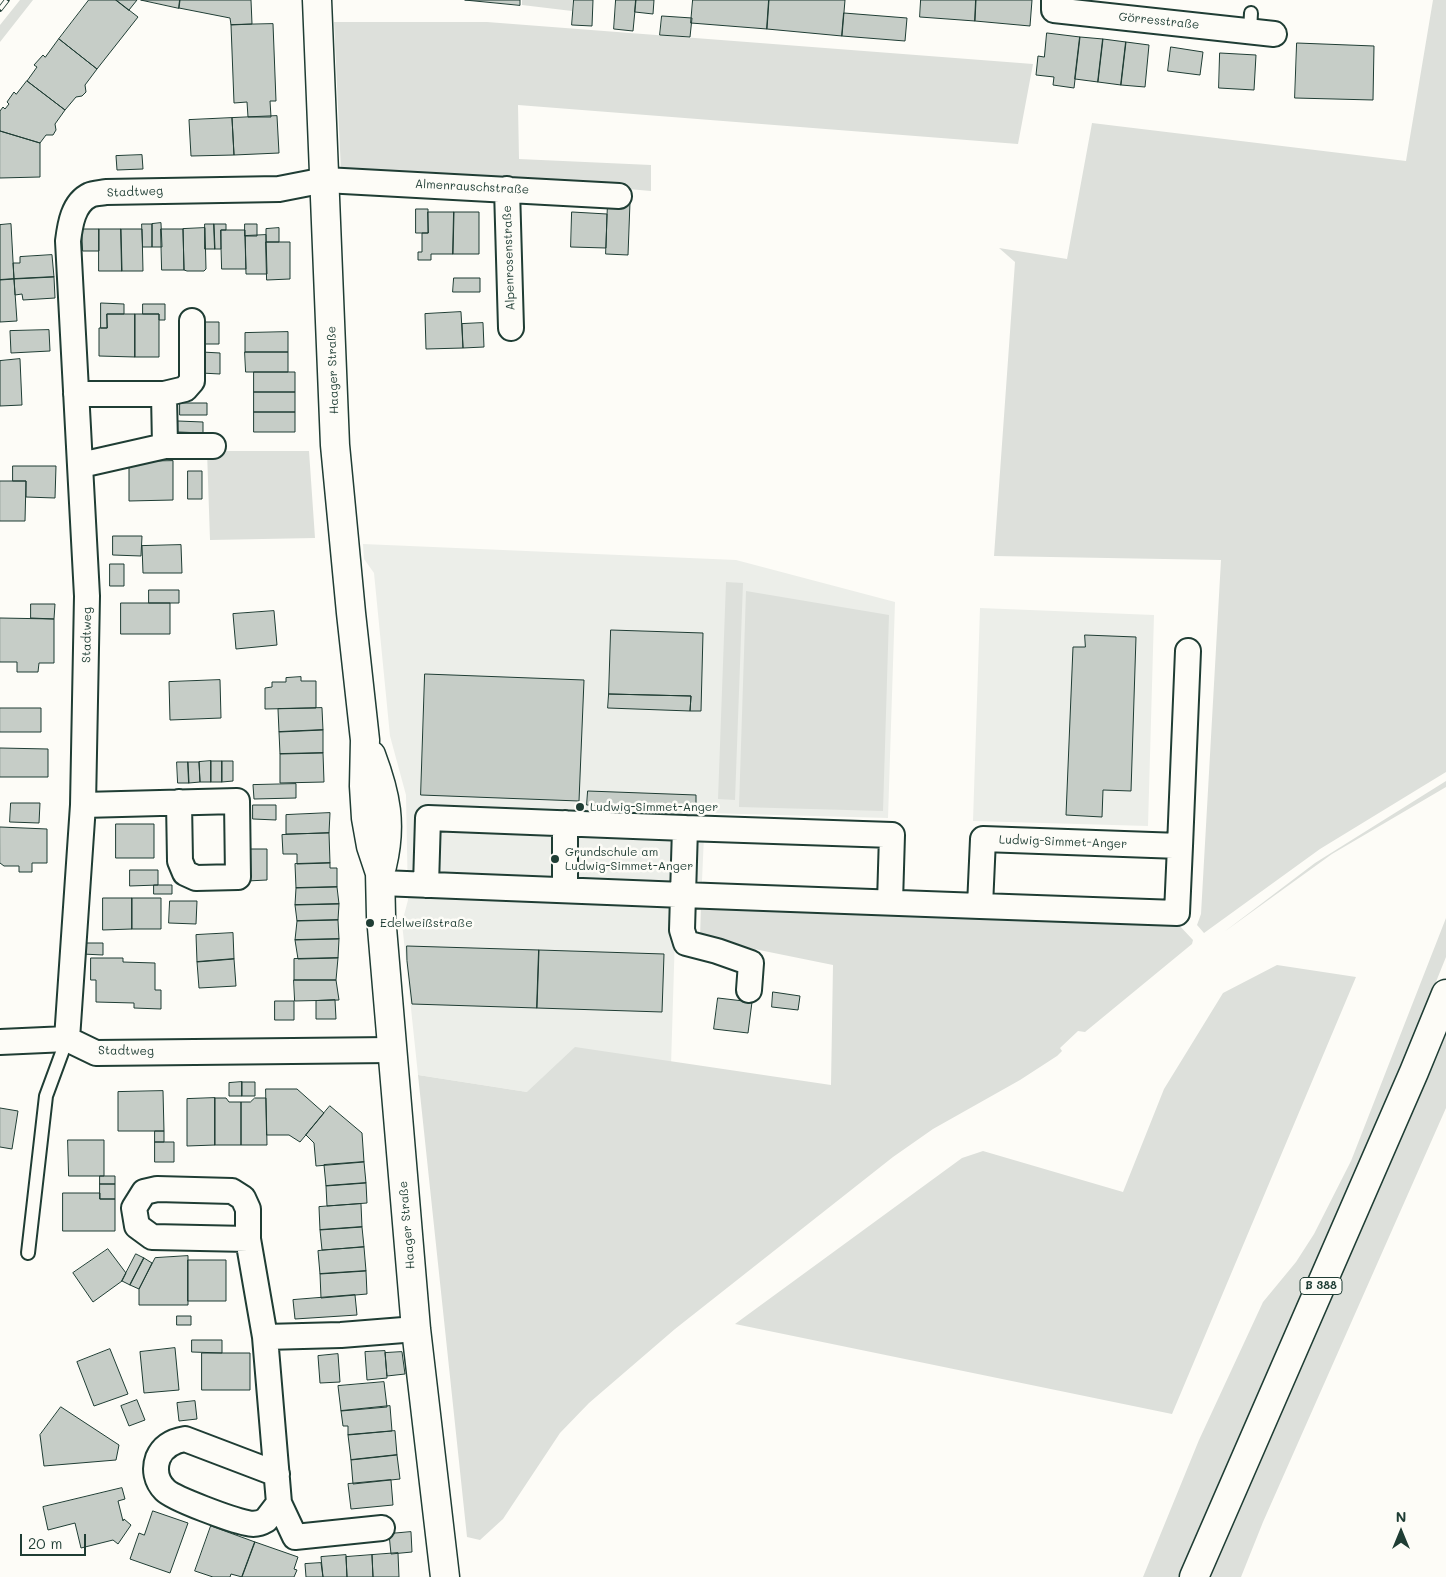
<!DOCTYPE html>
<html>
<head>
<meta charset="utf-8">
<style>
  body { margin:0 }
  #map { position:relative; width:1446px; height:1577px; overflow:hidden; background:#fdfcf7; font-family:Mali,sans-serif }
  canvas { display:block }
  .north { position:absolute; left:1376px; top:1507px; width:50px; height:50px; -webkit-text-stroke:4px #fdfcf7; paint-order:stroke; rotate:0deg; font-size:14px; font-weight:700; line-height:20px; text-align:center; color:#1f3d34 }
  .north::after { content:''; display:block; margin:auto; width:18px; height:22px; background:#1f3d34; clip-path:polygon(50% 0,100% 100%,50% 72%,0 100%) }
  .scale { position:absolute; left:20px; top:1534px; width:66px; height:22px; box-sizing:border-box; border:2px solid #1f3d34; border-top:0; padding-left:6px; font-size:15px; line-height:18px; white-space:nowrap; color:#1f3d34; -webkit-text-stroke:4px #fdfcf7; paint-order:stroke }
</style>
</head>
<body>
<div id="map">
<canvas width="1446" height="1577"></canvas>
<div class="north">N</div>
<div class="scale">20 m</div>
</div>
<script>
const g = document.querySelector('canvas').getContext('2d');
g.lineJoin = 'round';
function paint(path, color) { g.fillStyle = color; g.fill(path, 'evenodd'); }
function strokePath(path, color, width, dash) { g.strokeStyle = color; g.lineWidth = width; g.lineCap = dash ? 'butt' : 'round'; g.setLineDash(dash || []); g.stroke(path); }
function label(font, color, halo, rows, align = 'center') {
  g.font = font + ' Mali,sans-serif'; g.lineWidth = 5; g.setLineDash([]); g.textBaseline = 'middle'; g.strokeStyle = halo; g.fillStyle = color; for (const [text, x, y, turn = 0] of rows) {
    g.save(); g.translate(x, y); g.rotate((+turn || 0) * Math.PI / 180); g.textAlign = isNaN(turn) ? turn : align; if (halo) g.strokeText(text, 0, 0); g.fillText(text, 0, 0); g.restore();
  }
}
paint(new Path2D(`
  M363 544 736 560 895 602 888 818 705 813 701 903 676 902 669 1131 527 1092 418 1075 402 923 408 900 406 795 390 736 374 573 364 559Z
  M980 608 1154 615 1148 826 973 821Z`), '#eceee9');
paint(new Path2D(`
  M20 0H33L0 42V25Z
  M522 0H573L572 11 522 5Z
  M1433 0H1446V772L1320 849 1204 933 1197 925 1201 914 1221 560 994 556 1015 262 999 248 1067 259 1092 123 1406 161Z
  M334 22H487L1033 64 1018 144 518 105 519 159 651 165V191L478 176 341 171Z
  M207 451H309L315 538 210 540Z
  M726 582 743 583 735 800 718 799Z
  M746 591 889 615 883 811 739 807Z
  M1446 781V787L1332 854 1224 932 1315 863Z
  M701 903 1177 923 1193 940 1192 944 1085 1032 1078 1031 1060 1048 1062 1051 1057 1056 1020 1080 933 1129 893 1157 675 1329 589 1403 560 1433 503 1519 480 1540 467 1537 418 1075 527 1092 575 1047 831 1085 833 965 700 938Z
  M1446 918V957L1423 1014 1180 1577H1143L1199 1440 1263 1302 1296 1262 1314 1234 1351 1161Z
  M1277 965 1356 977 1172 1414 735 1324 962 1158 983 1151 1123 1192 1164 1089 1223 993Z
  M1446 1029V1108L1263 1522 1241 1577H1208Z`), '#dde0db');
const building = new Path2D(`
  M89 0H116L138 17 97 69 59 39Z
  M116 0H137L129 10Z
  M141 0H180L179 8Z
  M180 0H251L252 24 231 25 230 18 179 8Z
  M465 0H520V5Z
  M574 0H593L592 26 572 25Z
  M616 0H636L633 31 614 29Z
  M636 0H654L653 14 635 12Z
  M693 0H769L767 29 691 23Z
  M769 0H845L842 36 767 29Z
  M921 0H976L975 21 920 17Z
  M976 0H1032L1030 26 975 21Z
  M844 13 907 18 905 41 842 36Z
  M662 16 692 18 690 37 660 35Z
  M273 24 276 101H270L271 117H248L247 102 234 103 231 25Z
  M1047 33 1080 37 1074 88 1053 85 1054 77 1036 75 1038 56 1044 57Z
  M1080 37 1103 39 1098 82 1075 79Z
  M59 39 97 69 85 85 86 92 82 96 76 97 65 110 27 81 37 67 34 65 43 55 45 57Z
  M1103 39 1126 42 1121 85 1098 82Z
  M1126 42 1149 45 1145 87 1121 85Z
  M1297 43 1374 46 1373 100 1295 98Z
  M1171 47 1203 52 1200 75 1168 71Z
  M1220 53 1256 55 1254 90 1219 88Z
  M27 81 65 110 55 124 56 130 53 135H46L40 143 0 131V111L3 107 5 109 9 104 7 102 14 92 16 94Z
  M277 116 279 153 234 155 232 118Z
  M232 118 234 155 191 156 189 120Z
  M0 131 40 143V177L0 178Z
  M142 155 143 169 117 170 116 156Z
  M608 201 630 202 628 255 606 254Z
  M416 209H428V233H416Z
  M428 212H454L453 254H431V260H418V252H422V233H428Z
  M454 212H479V254H453Z
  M572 212 607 214 606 248 571 247Z
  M161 223 162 247H152V224Z
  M11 224 14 279 0 280V225Z
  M142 224H152V247H143Z
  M205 224H214L215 249H205Z
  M214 224H226V230H221V249H215Z
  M245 224H257V236H245Z
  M205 228 206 269 204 271H187L184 270 183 229Z
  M279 228V242H266V229Z
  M82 229H99V251H83Z
  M99 229H121L122 271H99Z
  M121 229H142L143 271H122Z
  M161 229H183L184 270H162Z
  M221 230H245L246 269H222Z
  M266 235 267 274H246L245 236Z
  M266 242H290V279L267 280Z
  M52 255 54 277 14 279 13 263H20V257Z
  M54 277 55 298 23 300 22 294 15 295 14 279Z
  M454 278H480V292H453Z
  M14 279 17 321 0 322V280Z
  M101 303 124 304V314H107V328H101Z
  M143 304H165V320H159V314H143Z
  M461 312 463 348 426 349 425 314Z
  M107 314H135V357L99 356V328H107Z
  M135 314H159V357H135Z
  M202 322H219V344H202Z
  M483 323 484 347 463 348 462 324Z
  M49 330 50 351 11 353 10 331Z
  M288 332V352H245V333Z
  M202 352 220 353V374L201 373Z
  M245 352H288V372H246Z
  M20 359 22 405 0 406V361Z
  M254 372H295V392H254Z
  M254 392H295V412H254Z
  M180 403H207V415H180Z
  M254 412H295V432H254Z
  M178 421 203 422V433L178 432Z
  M173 461V500L129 501V462Z
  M13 466H56L55 498 26 497V481H13Z
  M188 471H202V499H188Z
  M0 481H26L25 521H0Z
  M113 536H142L141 556 113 555Z
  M181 545 182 573H143L142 546Z
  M110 564H124V586H110Z
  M149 590H179V603H149Z
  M121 603H170V634H121Z
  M31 604H55L54 619 31 618Z
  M274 611 277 645 236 649 233 614Z
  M0 618 54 619V663H39L38 672H17V662H0Z
  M611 630 703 633 701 711H690L691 696 609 694Z
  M1085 635 1136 637 1131 791 1103 790 1102 817 1066 815 1073 647H1085Z
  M425 674 584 680 579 801 421 795Z
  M301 677V681H316V708L265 709V688L272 687V682H286V678Z
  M220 680 221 718 170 720 169 682Z
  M609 694 691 696 690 711 608 708Z
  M0 708H41V732H0Z
  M322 708 323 730 279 732 278 709Z
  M323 730V753L280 754 279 732Z
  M0 748 48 749V777H0Z
  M323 753 324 782 280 783V754Z
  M211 761V782H200L199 762Z
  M211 761H222V782H211Z
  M222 761H233V781L222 782Z
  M177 762H188L189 783H178Z
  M188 762H199L200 782 189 783Z
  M296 784V798L254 799 253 785Z
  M588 791 696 795V809L587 805Z
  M11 803H40L39 823 10 822Z
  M253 805H276V820L253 819Z
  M330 813 329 833 286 834V815Z
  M116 824H154V858H116Z
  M0 827 47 829V863H32V872H19V866H4L0 863Z
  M329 833 330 863 297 864V854H283L282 835Z
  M246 849H267V880L247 881Z
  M330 863V868H337V887L296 888 295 864Z
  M130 870H158V885L130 886Z
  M154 885H172V894H154Z
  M337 887 339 904 295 905 296 888Z
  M103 898H132V929L103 930Z
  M132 898H161V929H132Z
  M170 901H197L196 924 169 923Z
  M339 904 338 920 297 921 295 905Z
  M338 920 339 939 295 940 297 921Z
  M233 933 234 959 197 962 196 935Z
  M339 939 338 958 298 959 295 940Z
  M82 943H103V955L82 954Z
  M407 946 539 950 537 1008 412 1004 407 961Z
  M539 950 664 954 662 1012 537 1008Z
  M91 958H123V962L155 963V990H161V1009L134 1008V1003L96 1002V980H91Z
  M338 958 336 980H294V959Z
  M234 959 236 986 199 988 197 962Z
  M294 980H336L339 1000 295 1001Z
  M773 992 800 996 798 1010 772 1007Z
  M718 998 752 1002 748 1033 714 1029Z
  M335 1000 336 1019H316V1001Z
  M275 1001H294V1020H275Z
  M242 1082H255V1096H242Z
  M242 1082V1096H229V1083Z
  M266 1089H297L324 1113 300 1142 289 1135H267Z
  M163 1091 164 1131H118V1092Z
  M215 1098V1145L187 1146V1099Z
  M215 1098H226L229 1102H241V1145H215Z
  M255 1098H266L267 1145H241V1102H250Z
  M330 1106 362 1133 364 1162 316 1166 314 1143 306 1135Z
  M0 1108 18 1111 12 1149 0 1147Z
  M155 1131H164V1142H155Z
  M68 1140H104V1176H69Z
  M155 1142H174V1162H155Z
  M364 1162 366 1183 326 1186 324 1165Z
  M100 1176H115V1184H100Z
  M366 1183 367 1203 327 1206 326 1186Z
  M100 1184H115V1199H100Z
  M63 1193H100V1199H115V1231H63Z
  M361 1204 362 1227 320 1230 319 1207Z
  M362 1227 364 1247 322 1250 320 1230Z
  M364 1247 366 1271 320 1274 318 1251Z
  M108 1249 126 1273 122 1281 93 1302 73 1273Z
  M136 1254 144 1258 130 1285 122 1281Z
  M188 1256V1305H139V1289L155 1258Z
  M144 1258 152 1263 139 1289 130 1285Z
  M188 1260H226V1301H188Z
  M366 1271 367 1294 321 1298 320 1274Z
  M355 1295 357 1315 295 1319 293 1300Z
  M177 1316H191V1325H177Z
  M192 1340H222V1353L192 1352Z
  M175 1348 179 1390 144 1393 140 1352Z
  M110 1349 128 1394 94 1406 77 1362Z
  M385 1351 387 1378 367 1380 365 1352Z
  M402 1352 405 1374 387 1376 385 1353Z
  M202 1353H250V1390H202Z
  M338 1354 340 1382 320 1383 318 1356Z
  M384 1382 387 1407 341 1411 338 1386Z
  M137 1400 145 1420 129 1426 121 1406Z
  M195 1401 197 1419 179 1421 177 1403Z
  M390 1406 392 1431 348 1435V1426H343L341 1411Z
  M61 1407 119 1445 116 1460 44 1466 40 1435Z
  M395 1431 397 1455 351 1460 348 1435Z
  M397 1455 400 1479 353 1484 351 1460Z
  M391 1480 393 1505 351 1509 348 1484Z
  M122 1488 125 1499 118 1501 123 1521 124 1519 131 1525 118 1544 113 1540 81 1548 75 1523 48 1530 43 1507Z
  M153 1511 188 1523 170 1573 130 1559 139 1533 144 1535Z
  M211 1526 255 1542 242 1577 231 1574 230 1577H213L195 1571Z
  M411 1532 412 1552 391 1554 389 1534Z
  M255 1542 298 1557 294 1569 297 1570 294 1577H242Z
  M398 1553 399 1577H373L372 1555Z
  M346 1555 347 1577H323L321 1557Z
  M372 1555 373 1577H347L346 1557Z
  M321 1563 323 1577H306L305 1564Z`);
paint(building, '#c6cdc7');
strokePath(building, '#1f3d34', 1);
const lane = new Path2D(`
  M1250 31 1251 13
  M28 1253 46 1096 67 1039`);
const street = new Path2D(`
  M1054 0V10L1274 34
  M507 189 511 328
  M76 394H164L165 446 81 465
  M164 394 185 389 192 381V321
  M165 446H213
  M83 805 237 801 238 877 196 878 185 873 180 861 179 802
  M685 828 892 835 890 902
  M983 839 1180 846 1177 913 980 906Z
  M1180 846 1188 651
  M381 883 683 895 685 828 428 818 426 885
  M565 890V823
  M749 990 751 963 717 951 686 943 682 930 683 895 980 906
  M67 1039 83 805 87 596 68 241C70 225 73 203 90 195 94 193 101 193 106 192L279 189 325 180 619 196
  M67 1039 96 1053 391 1050
  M0 1042 67 1039
  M248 1239V1209L243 1198 232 1191 157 1189 144 1192 134 1208 137 1226 152 1237 248 1239 265 1337
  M277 1474 185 1439C173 1441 163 1446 158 1458 154 1469 156 1481 165 1490 174 1499 232 1520 247 1523 254 1525 261 1523 266 1520L279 1503 265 1337 341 1335 416 1329
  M279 1503 295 1537 382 1528`);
const secondary = new Path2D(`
  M317 0 335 445 351 613 365 740 364 786 366 818 371 846 380 873 381 916 416 1329 445 1577
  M371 755C386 795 392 824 382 866`);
const primary = new Path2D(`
  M1194 1577 1414 1072 1446 994`);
strokePath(lane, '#1f3d34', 16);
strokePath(street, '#1f3d34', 28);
strokePath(secondary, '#1f3d34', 31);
strokePath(primary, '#1f3d34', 31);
strokePath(lane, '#fdfcf7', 12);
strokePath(street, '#fdfcf7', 24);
strokePath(secondary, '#fdfcf7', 28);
strokePath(primary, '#fdfcf7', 28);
const rail = new Path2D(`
  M0 9 7 0`);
strokePath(rail, '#1f3d34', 5.5);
strokePath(rail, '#fdfcf7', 4, [11]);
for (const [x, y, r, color] of [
  [580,807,5,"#1f3d34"],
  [555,859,5,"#1f3d34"],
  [370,923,5,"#1f3d34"]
]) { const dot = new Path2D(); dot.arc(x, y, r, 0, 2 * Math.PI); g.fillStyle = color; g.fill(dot); strokePath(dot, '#fdfcf7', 2); }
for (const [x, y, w] of [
  [1321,1286,42]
]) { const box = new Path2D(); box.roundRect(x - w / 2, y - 8.5, w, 17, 4); g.fillStyle = '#fdfcf7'; g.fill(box); strokePath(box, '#1f3d34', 1); }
label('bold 11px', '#1f3d34', null, [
  ["B 388",1321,1286]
]);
label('12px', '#1f3d34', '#fdfcf7', [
  ["Görresstraße",1159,21,6],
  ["Almenrauschstraße",472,187,3],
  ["Stadtweg",135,192,-2],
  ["Alpenrosenstraße",509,258,-92],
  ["Haager Straße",333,370,-92],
  ["Stadtweg",87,635,-89],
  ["Ludwig-Simmet-Anger",1063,842,2],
  ["Stadtweg",126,1051,1],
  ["Haager Straße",407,1225,-95]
]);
label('12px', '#1f3d34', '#fdfcf7', [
  ["Ludwig-Simmet-Anger",590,807],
  ["Grundschule am",565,852],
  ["Ludwig-Simmet-Anger",565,866],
  ["Edelweißstraße",380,923]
], 'left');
</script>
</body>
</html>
